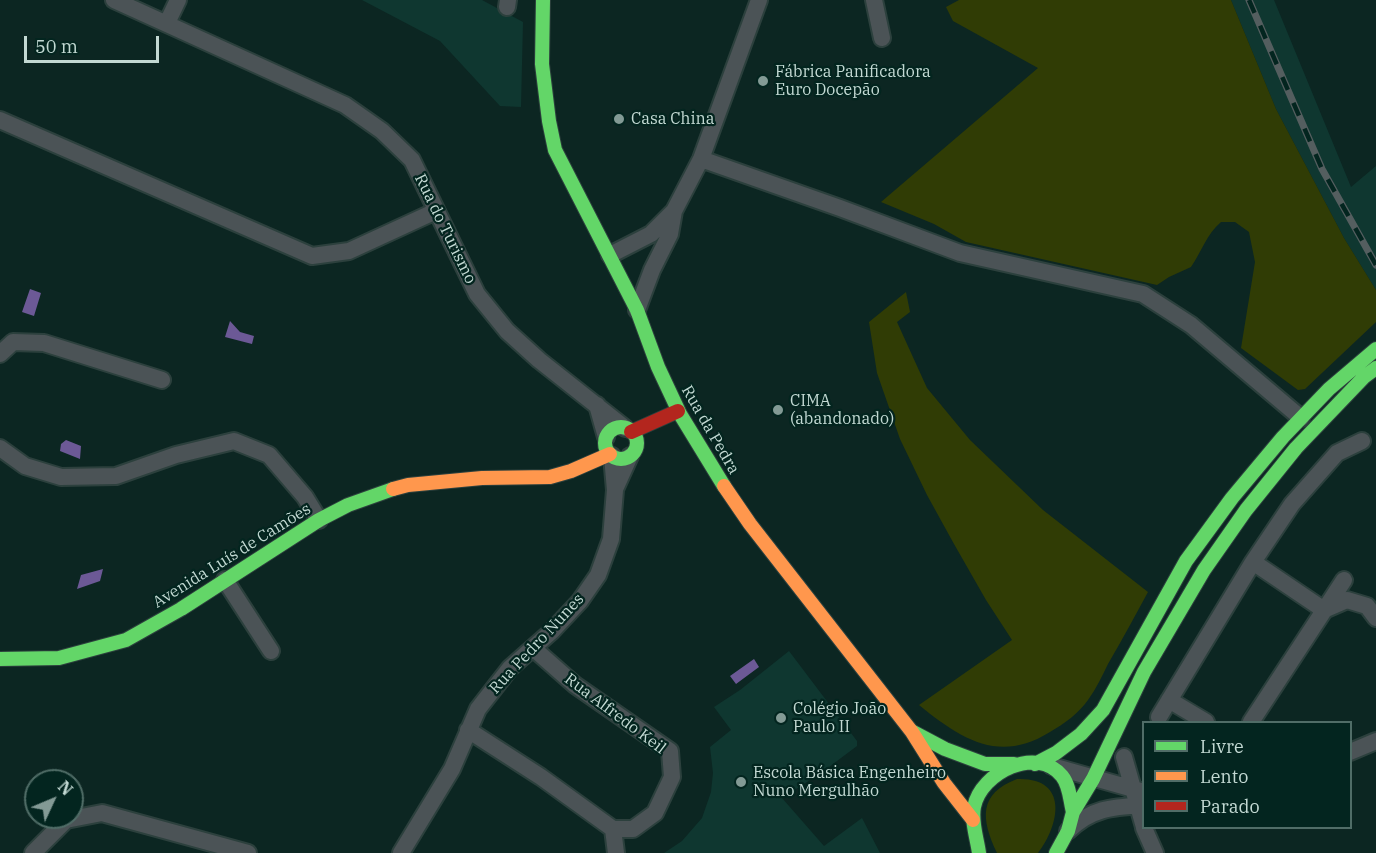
<!DOCTYPE html>
<html>
<head>
<meta charset="utf-8">
<style>
  body { margin:0 }
  #map { position:relative; width:1376px; height:853px; overflow:hidden; background:#0c2622; font-family:"IBM Plex Serif",serif }
  canvas { display:block }
  .legend { position:absolute; left:1142px; top:721px; width:210px; height:108px; box-sizing:border-box; background:#03251f; border:2px solid #506d67; margin:0; padding:8px 10px; list-style:none; font-size:18px; color:#c3d9d3 }
  .legend li { display:flex; align-items:center; gap:12px; height:30px }
  .legend b { width:30px; border:2px solid #506d67 }
  .north { position:absolute; left:24px; top:769px; width:60px; height:60px; box-sizing:border-box; background:#03251f; border:2px solid #506d67; border-radius:50%; rotate:46deg; font-size:16px; font-weight:700; line-height:24px; text-align:center; color:#c3d9d3 }
  .north::after { content:''; display:block; margin:auto; width:21px; height:27px; background:#839a95; clip-path:polygon(50% 0,100% 100%,50% 72%,0 100%) }
  .scale { position:absolute; left:24px; top:36px; width:135px; height:27px; box-sizing:border-box; border:3px solid #c3d9d3; border-top:0; padding-left:8px; font-size:18px; line-height:21px; white-space:nowrap; color:#c3d9d3; -webkit-text-stroke:4px #03251f; paint-order:stroke }
</style>
</head>
<body>
<div id="map">
<canvas width="1376" height="853"></canvas>
<ul class="legend">
<li><b style="height:8px;background:#63d668"></b>Livre</li>
<li><b style="height:8px;background:#ff974d"></b>Lento</li>
<li><b style="height:8px;background:#b3261e"></b>Parado</li>
</ul>
<div class="north">N</div>
<div class="scale">50 m</div>
</div>
<script>
const g = document.querySelector('canvas').getContext('2d');
g.lineJoin = 'round';
function paint(path, color) { g.fillStyle = color; g.fill(path, 'evenodd'); }
function strokePath(path, color, width, dash) { g.strokeStyle = color; g.lineWidth = width; g.lineCap = dash ? 'butt' : 'round'; g.setLineDash(dash || []); g.stroke(path); }
function label(font, color, halo, rows, align = 'center') {
  g.font = font + ' "IBM Plex Serif",serif'; g.lineWidth = 4.5; g.setLineDash([]); g.textBaseline = 'middle'; g.strokeStyle = halo; g.fillStyle = color; for (const [text, x, y, turn = 0] of rows) {
    g.save(); g.translate(x, y); g.rotate((+turn || 0) * Math.PI / 180); g.textAlign = isNaN(turn) ? turn : align; if (halo) g.strokeText(text, 0, 0); g.fillText(text, 0, 0); g.restore();
  }
}
paint(new Path2D(`
  M362 0H482L523 22 521 107 500 106 440 41Z
  M1231 0H1274L1351 187 1376 166V290L1344 238 1276 109Z
  M789 651 857 741V746L821 773 782 798 824 846 862 818 880 853H664L682 841 702 818 711 792 713 773 710 747 731 730 714 707 740 690Z`), '#0f3730');
paint(new Path2D(`
  M959 0H1231L1276 109 1344 238 1376 290V322L1305 389 1298 390 1241 348 1255 262 1249 232 1235 222H1221C1206 235 1202 251 1191 267L1169 277 1157 285 966 242 934 224 881 202 1038 68 953 21 946 7Z
  M906 292 910 312 897 322 927 388 970 440 1043 510 1148 592C1135 616 1122 640 1108 664 1102 676 1096 689 1088 700 1079 713 1064 724 1050 732 999 764 961 739 919 705L1012 640 986 600 954 544 927 495 900 439 877 373 869 322Z
  M1017 779C1068 777 1061 823 1038 853H997C981 819 978 794 1017 779Z`), '#303c05');
paint(new Path2D(`
  M30 289 41 293 34 316 22 312Z
  M230 321 240 332 254 336 252 344 225 337Z
  M66 440 81 446 80 459 60 451 61 444Z
  M103 569 100 581 77 589 81 575Z
  M754 659 759 667 736 684 730 676Z`), '#6c5996');
const street = new Path2D(`
  M114 0 345 105 382 131 412 160 477 294 507 331 539 360 625 428
  M874 0 882 38
  M507 7 508 0
  M167 23 178 0
  M0 120 312 256 349 251 436 211
  M701 159 840 208 960 253 1143 294 1191 325 1301 418
  M610 255 651 234 674 211
  M637 310 652 270 670 234 674 211 701 159 759 0
  M0 354 13 342 44 343 162 380
  M597 405 606 437
  M1362 441 1337 453 1292 504 1253 562 1324 610 1347 600 1367 606 1376 618
  M0 448 25 466 61 477 116 476 176 455 234 441 269 455 305 497 319 520
  M616 487 630 456
  M225 580 271 651
  M1169 700 1206 722
  M1159 717 1253 562
  M1251 722 1344 580
  M468 730 541 777 613 829H633L655 813 672 777 670 751 575 685 533 648
  M1350 752 1376 741
  M1124 757 1144 827
  M1052 766 1144 792
  M1144 828 1155 853
  M613 829 616 853
  M1068 831C1091 808 1113 807 1144 805
  M33 853 66 820 102 813 248 853
  M401 853 452 769 478 709 510 668 552 631 580 601 598 575 611 539 615 490 612 456`);
const fast = new Path2D(`
  M543 0 542 64 549 121 555 150 637 310 658 367 680 414 724 486
  M605 443a16 16 0 1 1 32 0a16 16 0 1 1-32 0Z
  M0 659 59 658 126 640 181 609 319 520 348 505 393 489
  M913 732 945 749 985 764H1014
  M1035 764 1056 753 1081 734 1103 710 1186 561 1232 498 1283 437 1329 389 1376 349
  M979 853C977 838 971 822 974 807 981 772 1037 745 1062 776 1070 786 1070 801 1073 812
  M1056 853 1068 831 1073 812 1093 779 1144 672 1204 570 1246 510 1296 448 1364 377 1376 368`);
const slow = new Path2D(`
  M724 486 750 524 912 732 944 783 973 820
  M393 489 408 485 482 478 550 477 571 471 610 454`);
const jam = new Path2D(`
  M631 432 678 411`);
strokePath(street, '#2c403d', 20);
strokePath(fast, '#2c403d', 16);
strokePath(slow, '#2c403d', 16);
strokePath(jam, '#2c403d', 16);
strokePath(street, '#4b5356', 16);
strokePath(fast, '#63d668', 14);
strokePath(slow, '#ff974d', 14);
strokePath(jam, '#b3261e', 14);
const rail = new Path2D(`
  M1249 0 1322 169 1376 265`);
strokePath(rail, '#545e5f', 7);
strokePath(rail, '#03251f', 4.5, [14]);
for (const [x, y, r, color] of [
  [763,81,6,"#839a95"],
  [619,119,6,"#839a95"],
  [778,410,6,"#839a95"],
  [781,718,6,"#839a95"],
  [741,782,6,"#839a95"]
]) { const dot = new Path2D(); dot.arc(x, y, r, 0, 2 * Math.PI); g.fillStyle = color; g.fill(dot); strokePath(dot, '#03251f', 2); }
label('16px', '#c3d9d3', '#03251f', [
  ["Fábrica Panificadora",775,72],
  ["Euro Docepão",775,90],
  ["Casa China",631,119],
  ["CIMA",790,401],
  ["(abandonado)",790,419],
  ["Colégio João",793,709],
  ["Paulo II",793,727],
  ["Escola Básica Engenheiro",753,773],
  ["Nuno Mergulhão",753,791]
], 'left');
label('16px', '#c3d9d3', '#03251f', [
  ["Rua do Turismo",445,229,64],
  ["Rua da Pedra",710,430,60],
  ["Avenida Luís de Camões",232,556,-32],
  ["Rua Pedro Nunes",537,644,-47],
  ["Rua Alfredo Keil",615,714,37]
]);
</script>
</body>
</html>
